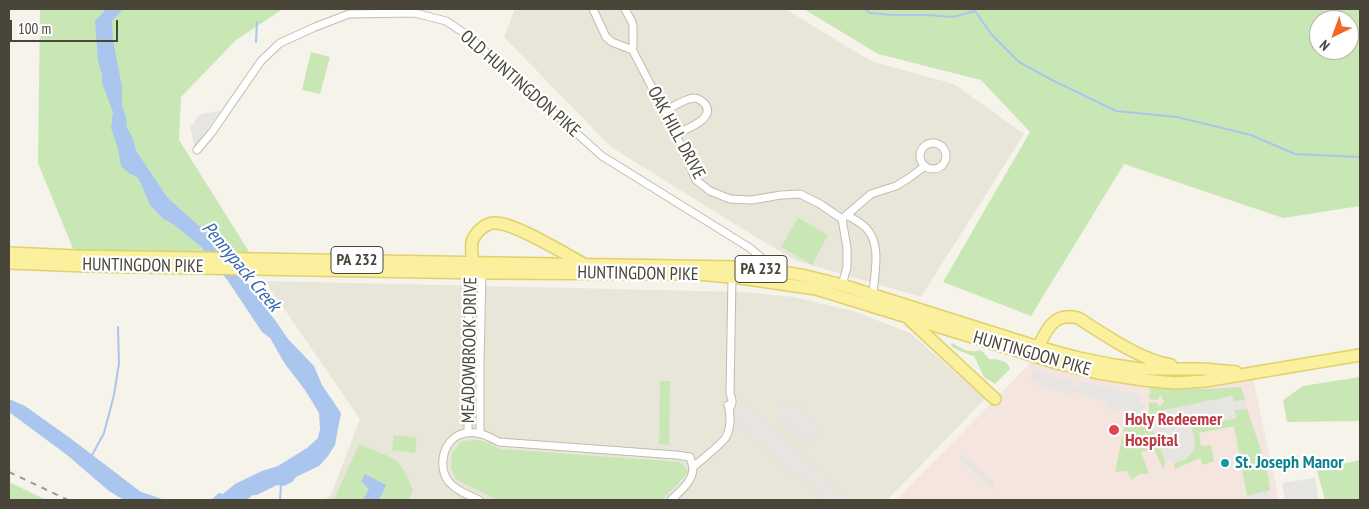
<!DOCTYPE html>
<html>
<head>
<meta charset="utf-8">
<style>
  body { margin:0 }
  #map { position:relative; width:1369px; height:509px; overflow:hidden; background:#f5f3ea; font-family:"PT Sans Narrow",sans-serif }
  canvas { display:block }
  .frame { position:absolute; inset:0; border:10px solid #494539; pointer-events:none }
  .north { position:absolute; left:1309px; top:10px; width:50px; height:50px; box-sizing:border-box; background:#fff; border:1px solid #b6b5b0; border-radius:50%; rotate:222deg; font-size:14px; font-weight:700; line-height:20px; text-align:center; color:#494539 }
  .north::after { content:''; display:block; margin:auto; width:18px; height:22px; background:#f26724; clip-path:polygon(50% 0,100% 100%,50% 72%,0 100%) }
  .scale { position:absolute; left:10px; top:20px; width:108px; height:22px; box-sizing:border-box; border:2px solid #494539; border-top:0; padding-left:6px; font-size:15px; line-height:18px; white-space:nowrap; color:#494539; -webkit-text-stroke:4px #fff; paint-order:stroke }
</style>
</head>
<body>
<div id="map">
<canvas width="1369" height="509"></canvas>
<div class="frame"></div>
<div class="north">N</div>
<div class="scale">100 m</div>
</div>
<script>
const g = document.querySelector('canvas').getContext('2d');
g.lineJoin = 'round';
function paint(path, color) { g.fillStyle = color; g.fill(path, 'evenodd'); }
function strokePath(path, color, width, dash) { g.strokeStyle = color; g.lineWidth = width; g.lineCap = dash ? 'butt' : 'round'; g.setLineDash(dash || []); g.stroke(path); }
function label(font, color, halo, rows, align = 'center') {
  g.font = font + ' "PT Sans Narrow",sans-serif'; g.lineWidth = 4.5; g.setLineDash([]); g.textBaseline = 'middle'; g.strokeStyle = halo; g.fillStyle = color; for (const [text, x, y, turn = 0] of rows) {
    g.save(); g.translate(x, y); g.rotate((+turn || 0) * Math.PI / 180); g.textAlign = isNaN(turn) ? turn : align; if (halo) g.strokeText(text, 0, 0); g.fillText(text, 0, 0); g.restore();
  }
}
paint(new Path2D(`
  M515 9H785L871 61 954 84 1024 134 921 297 797 261 754 236 611 147 504 37Z
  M265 281 742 292 794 297 853 311 910 333 985 399 887 500H324L331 495 360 419Z`), '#e8e6d9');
paint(new Path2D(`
  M1033 356 1144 380 1252 374 1279 500H896L1006 388 1030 363Z`), '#f4e5df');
paint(new Path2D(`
  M40 9H283L236 40 181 97 179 140 253 258H229L204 230 168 198 137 152 132 136 130 174 138 178 150 205 163 219 174 225 201 247 209 258 76 256 38 163Z
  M804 9H1360V206L1283 218 1124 164 1031 316 943 282 1030 132 981 80 878 54ZM1319 20H1349V50H1319Z
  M311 52 330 57 320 94 302 90Z
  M798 218 828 235 812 265 781 247Z
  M952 343C961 348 970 354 980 350L983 352 989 359C997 359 1008 360 1010 369L995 384 984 377 974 356C965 353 958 351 951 346Z
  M1360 377V424L1359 421 1287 422 1283 400 1303 386Z
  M660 381H670L669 445 659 444Z
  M1241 387 1245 400 1234 402 1232 396 1150 420 1152 424 1147 422 1149 414V402L1158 403V406H1161V403H1164V400H1162V396H1159L1158 400 1149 399 1150 388 1207 389Z
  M1247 409 1261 450 1262 464 1267 470 1270 489 1267 492 1247 496 1234 426 1199 433 1201 446 1211 445 1214 461 1203 465 1200 458 1175 469 1174 465 1176 462C1185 460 1195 454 1195 443 1195 439 1192 432 1191 427L1237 418 1234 410Z
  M1126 419 1151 426 1165 460V464L1163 469 1155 451 1149 452 1147 450 1141 452 1149 474H1140L1131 480 1130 476 1126 471 1115 472Z
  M394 435 417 438 415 453 392 450Z
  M479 440 489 443 499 449 680 462 687 469V474L662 500H497L459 481 454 476 451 468 452 453 462 441Z
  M359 444 395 459C404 468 408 479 413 490L408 500H334Z
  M1360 460V500H1325L1317 470Z
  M9 482 42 498 47 500H9Z`), '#c8e7b5');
paint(new Path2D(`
  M220 111 195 148 190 127 201 114Z
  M1034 371 1071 380 1073 386 1077 388 1079 381 1141 395 1139 403 1145 404 1141 421 1128 418 1131 407 1129 406 1127 412 1105 407 1106 401 1082 396 1081 393 1072 391V394L1039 386V383L1029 379Z
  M1232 396 1234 402 1245 400 1247 409 1234 410 1237 417 1191 427 1195 444 1192 453 1185 460 1176 462 1165 460 1152 425 1149 420 1159 411Z
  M746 403 847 500H827L798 472 794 477 735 421 739 415 741 407Z
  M793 403H796L822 431 818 437 808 447 775 413 781 405H789Z
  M961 452 994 482 993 489 960 459Z
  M1315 478 1318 499 1285 500 1282 483Z
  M1268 491 1270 500H1246V496Z`), '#e6e5e2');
paint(new Path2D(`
  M106 9H123L112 21 113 40 122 87V105L126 117 127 128 132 136 137 152 168 198 204 230 215 243 233 262 258 298 275 320 288 339 314 366 322 385 341 413 335 445 328 456 319 466 296 477 292 482 284 486 277 485 257 495H253L246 500H211L219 493 223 494 235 484 262 471 278 466 307 448 318 438 320 429 319 413 305 390 285 364 270 338 262 332 228 281 201 247 174 225 163 219 150 205 138 178 130 174 121 166 117 145 111 128 113 112 102 83V75L98 61 95 21Z
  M9 399 25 406 70 438 141 492 165 500H124L109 491 67 455 9 412Z
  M365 474 386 485 379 500H363L369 489 361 481Z`), '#aac6ee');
strokePath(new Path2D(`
  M865 9 870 13 893 15H927L953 17 975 11 992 35 1019 62 1052 80 1116 111 1177 117 1251 135 1295 154 1360 157
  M256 42 257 22
  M91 457 104 433 114 395 119 363 118 327
  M280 500 281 484`), '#aac6ee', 2);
const street = new Path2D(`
  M593 9 606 37 612 42 630 49 633 47V26L632 22 625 9
  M632 49 673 128 696 180 710 191 730 199 752 200 781 195 800 194 820 204 842 219 847 248V267L842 285
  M665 111C672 107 687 98 694 98 698 98 702 101 705 104 716 119 686 129 676 134
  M920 156a13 13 0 1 1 26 0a13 13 0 1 1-26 0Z
  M197 150 212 132 261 61 280 43 315 27 349 14 415 13 446 21 467 35 602 156 750 248 775 270
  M847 215C853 219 862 223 867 229 882 246 874 274 873 295
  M842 219 871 194 896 186 909 178 925 166
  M729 409C734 403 732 400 730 393L732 277
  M468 433 469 272 470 269
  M480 433V361L482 273 481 272
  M479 500C468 495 457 491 449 482 436 466 444 436 466 433 478 431 488 436 499 442L676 455 690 457 693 467
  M671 500C681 490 693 482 693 467 700 461 723 443 726 437 731 428 731 414 728 405`);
const primary = new Path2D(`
  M9 253 76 256 734 267 771 270 806 276 842 285 1038 347 1079 358 1114 365 1142 369H1203L1236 372
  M473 262C472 256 471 249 472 242 474 234 485 223 494 223 512 221 565 254 582 263
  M9 263 87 266 482 273 698 274 740 278 816 289 1057 363 1098 373 1143 380 1175 383 1205 381 1360 355
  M909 319 995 399
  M1038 347C1047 329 1054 312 1078 318 1104 334 1140 360 1171 365`);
strokePath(street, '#c0bdad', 9);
strokePath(primary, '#e0d16d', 14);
strokePath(street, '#fff', 7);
strokePath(primary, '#faf09e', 11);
strokePath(new Path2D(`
  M9 472 68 500`), '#999', 2, [6, 6]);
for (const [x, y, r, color] of [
  [1114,430,6,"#e0444e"],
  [1225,463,5,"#0f9aa8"]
]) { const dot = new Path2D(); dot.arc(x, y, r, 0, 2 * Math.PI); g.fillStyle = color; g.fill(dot); strokePath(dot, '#fff', 2); }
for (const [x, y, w] of [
  [357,260,52],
  [761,269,52]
]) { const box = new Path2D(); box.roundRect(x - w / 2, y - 13.5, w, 27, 4); g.fillStyle = '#fff'; g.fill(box); strokePath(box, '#494539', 1); }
label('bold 16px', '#494539', null, [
  ["PA 232",357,260],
  ["PA 232",761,269]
]);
label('18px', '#494539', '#fff', [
  ["OLD HUNTINGDON PIKE",520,84,41],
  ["OAK HILL DRIVE",676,133,62],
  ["HUNTINGDON PIKE",143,266,1],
  ["HUNTINGDON PIKE",638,274,1],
  ["MEADOWBROOK DRIVE",470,350,-89],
  ["HUNTINGDON PIKE",1032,354,16]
]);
label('bold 18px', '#be3a42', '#fff', [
  ["Holy Redeemer",1125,420],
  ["Hospital",1125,441]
], 'left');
label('bold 18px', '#0d838f', '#fff', [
  ["St. Joseph Manor",1235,463]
], 'left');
label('italic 19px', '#3567b1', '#fff', [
  ["Pennypack Creek",241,267,50]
]);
</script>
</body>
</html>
